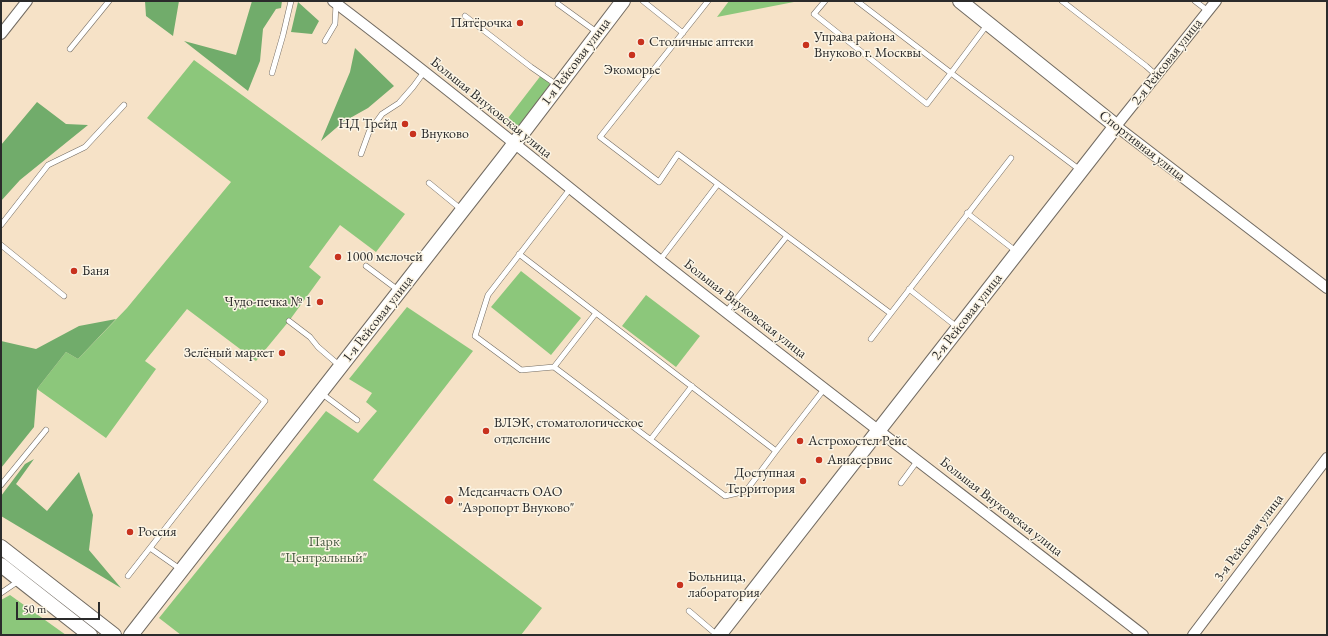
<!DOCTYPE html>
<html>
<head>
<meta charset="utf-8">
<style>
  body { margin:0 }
  #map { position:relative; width:1328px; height:636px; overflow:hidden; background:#f6e2c7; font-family:"EB Garamond",serif }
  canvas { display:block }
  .frame { position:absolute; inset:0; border:2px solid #2b2b2b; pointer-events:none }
  .scale { position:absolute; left:16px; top:602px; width:84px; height:18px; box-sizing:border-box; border:2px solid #2b2b2b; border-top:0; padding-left:5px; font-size:12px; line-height:14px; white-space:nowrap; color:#2b2b2b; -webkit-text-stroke:3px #fcf5e5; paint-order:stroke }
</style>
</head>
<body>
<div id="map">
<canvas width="1328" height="636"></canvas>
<div class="frame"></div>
<div class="scale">50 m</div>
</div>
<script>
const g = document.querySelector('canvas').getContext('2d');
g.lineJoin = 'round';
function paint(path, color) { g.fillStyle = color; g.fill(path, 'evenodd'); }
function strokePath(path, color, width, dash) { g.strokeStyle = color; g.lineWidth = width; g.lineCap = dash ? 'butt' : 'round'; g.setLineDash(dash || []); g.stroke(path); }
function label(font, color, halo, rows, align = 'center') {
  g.font = font + ' "EB Garamond",serif'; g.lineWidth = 3; g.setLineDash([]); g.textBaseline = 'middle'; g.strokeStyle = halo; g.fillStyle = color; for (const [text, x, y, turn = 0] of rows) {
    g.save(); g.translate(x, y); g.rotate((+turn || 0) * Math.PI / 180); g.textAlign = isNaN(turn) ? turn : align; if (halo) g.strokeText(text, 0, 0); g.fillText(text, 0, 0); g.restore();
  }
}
paint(new Path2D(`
  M729 1H799L717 17Z
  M194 60 405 214 376 252 340 225 309 267 321 277 289 321 256 361 187 309 145 361 156 369 106 438 37 389 66 352 78 359 127 308 231 182 147 118Z
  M542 74 547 77 550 85 518 128 510 130 507 127 505 122Z
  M521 271 581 318 551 355 491 307Z
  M646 295 700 336 676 367 622 326Z
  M407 307 473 351 373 480 542 608 521 635H181L159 618 326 411 358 433 377 411 366 402 372 393 349 379Z
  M10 595 66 635H1V600Z`), '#8cc77b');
paint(new Path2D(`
  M145 1H179L173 36 146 16Z
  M252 1H282L281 8 276 9 263 29 260 61 248 91 184 41 236 55Z
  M298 2 319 21 312 34 291 32Z
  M355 48 394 86 368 108 343 122 321 141 350 72Z
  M37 102 66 124 88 125 20 180 1 201V145Z
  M116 319 78 359 66 352 37 389 34 427 1 468V341L36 349 79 326Z
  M34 459 16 484 47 511 79 472 93 515 89 550 121 588 1 516V496L25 464Z`), '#71ac6b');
const lane = new Path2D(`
  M643 1 683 33
  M708 1 600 137 659 182 678 154 718 184
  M825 1 814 14 927 104 951 73 857 1
  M1062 1 1146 66 1156 75
  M1195 1 1208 11
  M558 4 598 33
  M465 16 531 67 557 85
  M987 25 951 73 1080 170
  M325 41 335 24 336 4
  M70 49 109 1
  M272 73 283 35 291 1
  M361 154 369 132 382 114 399 103 413 87 424 72
  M429 183 462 210
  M570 189 488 295 475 336 521 370 554 367 725 496 746 491 776 451 825 388
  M967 213 1017 252
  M1 225 48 165 85 147 124 105
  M787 236 890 313
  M1 245 64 296
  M519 254 776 451
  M660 260 718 184 787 236 726 312
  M366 266 398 290
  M909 289 957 327
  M289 321 310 337 318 347 340 366
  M871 339 1011 158
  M554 367 596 313
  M321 393 357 420
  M651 439 692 386
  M901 483 918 460
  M1 485 46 430
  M150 548 180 569
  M128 576 265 401 208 356
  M1 593 20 580
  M689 611 717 635`);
const street = new Path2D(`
  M333 1C443 84 549 172 657 258 818 385 981 509 1143 635
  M1216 1 1116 126 1327 288
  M1 34 27 1
  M1193 635 1327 458`);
const secondary = new Path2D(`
  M1 547 114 635
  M1 565 90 635
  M131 635 505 156 623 1
  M719 635 1116 126 960 1`);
strokePath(lane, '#726b62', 6);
strokePath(street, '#726b62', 12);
strokePath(secondary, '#726b62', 16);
strokePath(lane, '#fff', 5);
strokePath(street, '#fff', 10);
strokePath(secondary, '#fff', 14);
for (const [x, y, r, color] of [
  [520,23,4,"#c8321e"],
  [641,42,4,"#c8321e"],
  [806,45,4,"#c8321e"],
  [632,55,4,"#c8321e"],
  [405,124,4,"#c8321e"],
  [413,134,4,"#c8321e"],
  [338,257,4,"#c8321e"],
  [74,271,4,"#c8321e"],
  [320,302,4,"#c8321e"],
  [282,353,4,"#c8321e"],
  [486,431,4,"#c8321e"],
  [800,441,4,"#c8321e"],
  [819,460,4,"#c8321e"],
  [803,481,4,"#c8321e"],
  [449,500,5,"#c8321e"],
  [130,532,4,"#c8321e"],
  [680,585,4,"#c8321e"]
]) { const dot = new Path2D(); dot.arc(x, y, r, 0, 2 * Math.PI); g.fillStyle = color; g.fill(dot); strokePath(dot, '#fcf5e5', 1.5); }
label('14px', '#2b2b2b', '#fcf5e5', [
  ["Пятёрочка",512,23,"right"],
  ["Управа района",814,37],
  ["Внуково г. Москвы",814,53],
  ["Столичные аптеки",649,42],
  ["Экоморье",632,70,"center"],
  ["НД Трейд",397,124,"right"],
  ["Внуково",421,134],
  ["1000 мелочей",346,257],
  ["Баня",82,271],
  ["Чудо-печка № 1",312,302,"right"],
  ["Зелёный маркет",274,353,"right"],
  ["ВЛЭК, стоматологическое",494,423],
  ["отделение",494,439],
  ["Астрохостел Рейс",808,441],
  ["Авиасервис",827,460],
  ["Доступная",795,473,"right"],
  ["Территория",795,489,"right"],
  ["Медсанчасть ОАО",458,492],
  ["\"Аэропорт Внуково\"",458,508],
  ["Россия",138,532],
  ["Больница,",688,577],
  ["лаборатория",688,593]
], 'left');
label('14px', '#2b2b2b', '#fcf5e5', [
  ["1-я Рейсовая улица",576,62,-53],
  ["2-я Рейсовая улица",1167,62,-52],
  ["Большая Внуковская улица",491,108,39],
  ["Спортивная улица",1142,146,38],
  ["Большая Внуковская улица",745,309,38],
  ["2-я Рейсовая улица",967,317,-52],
  ["1-я Рейсовая улица",378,319,-52],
  ["Большая Внуковская улица",1001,507,38],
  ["3-я Рейсовая улица",1249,538,-53]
]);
label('14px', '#485a43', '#fcf5e5', [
  ["Парк",324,542],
  ["\"Центральный\"",324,558]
]);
</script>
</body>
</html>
